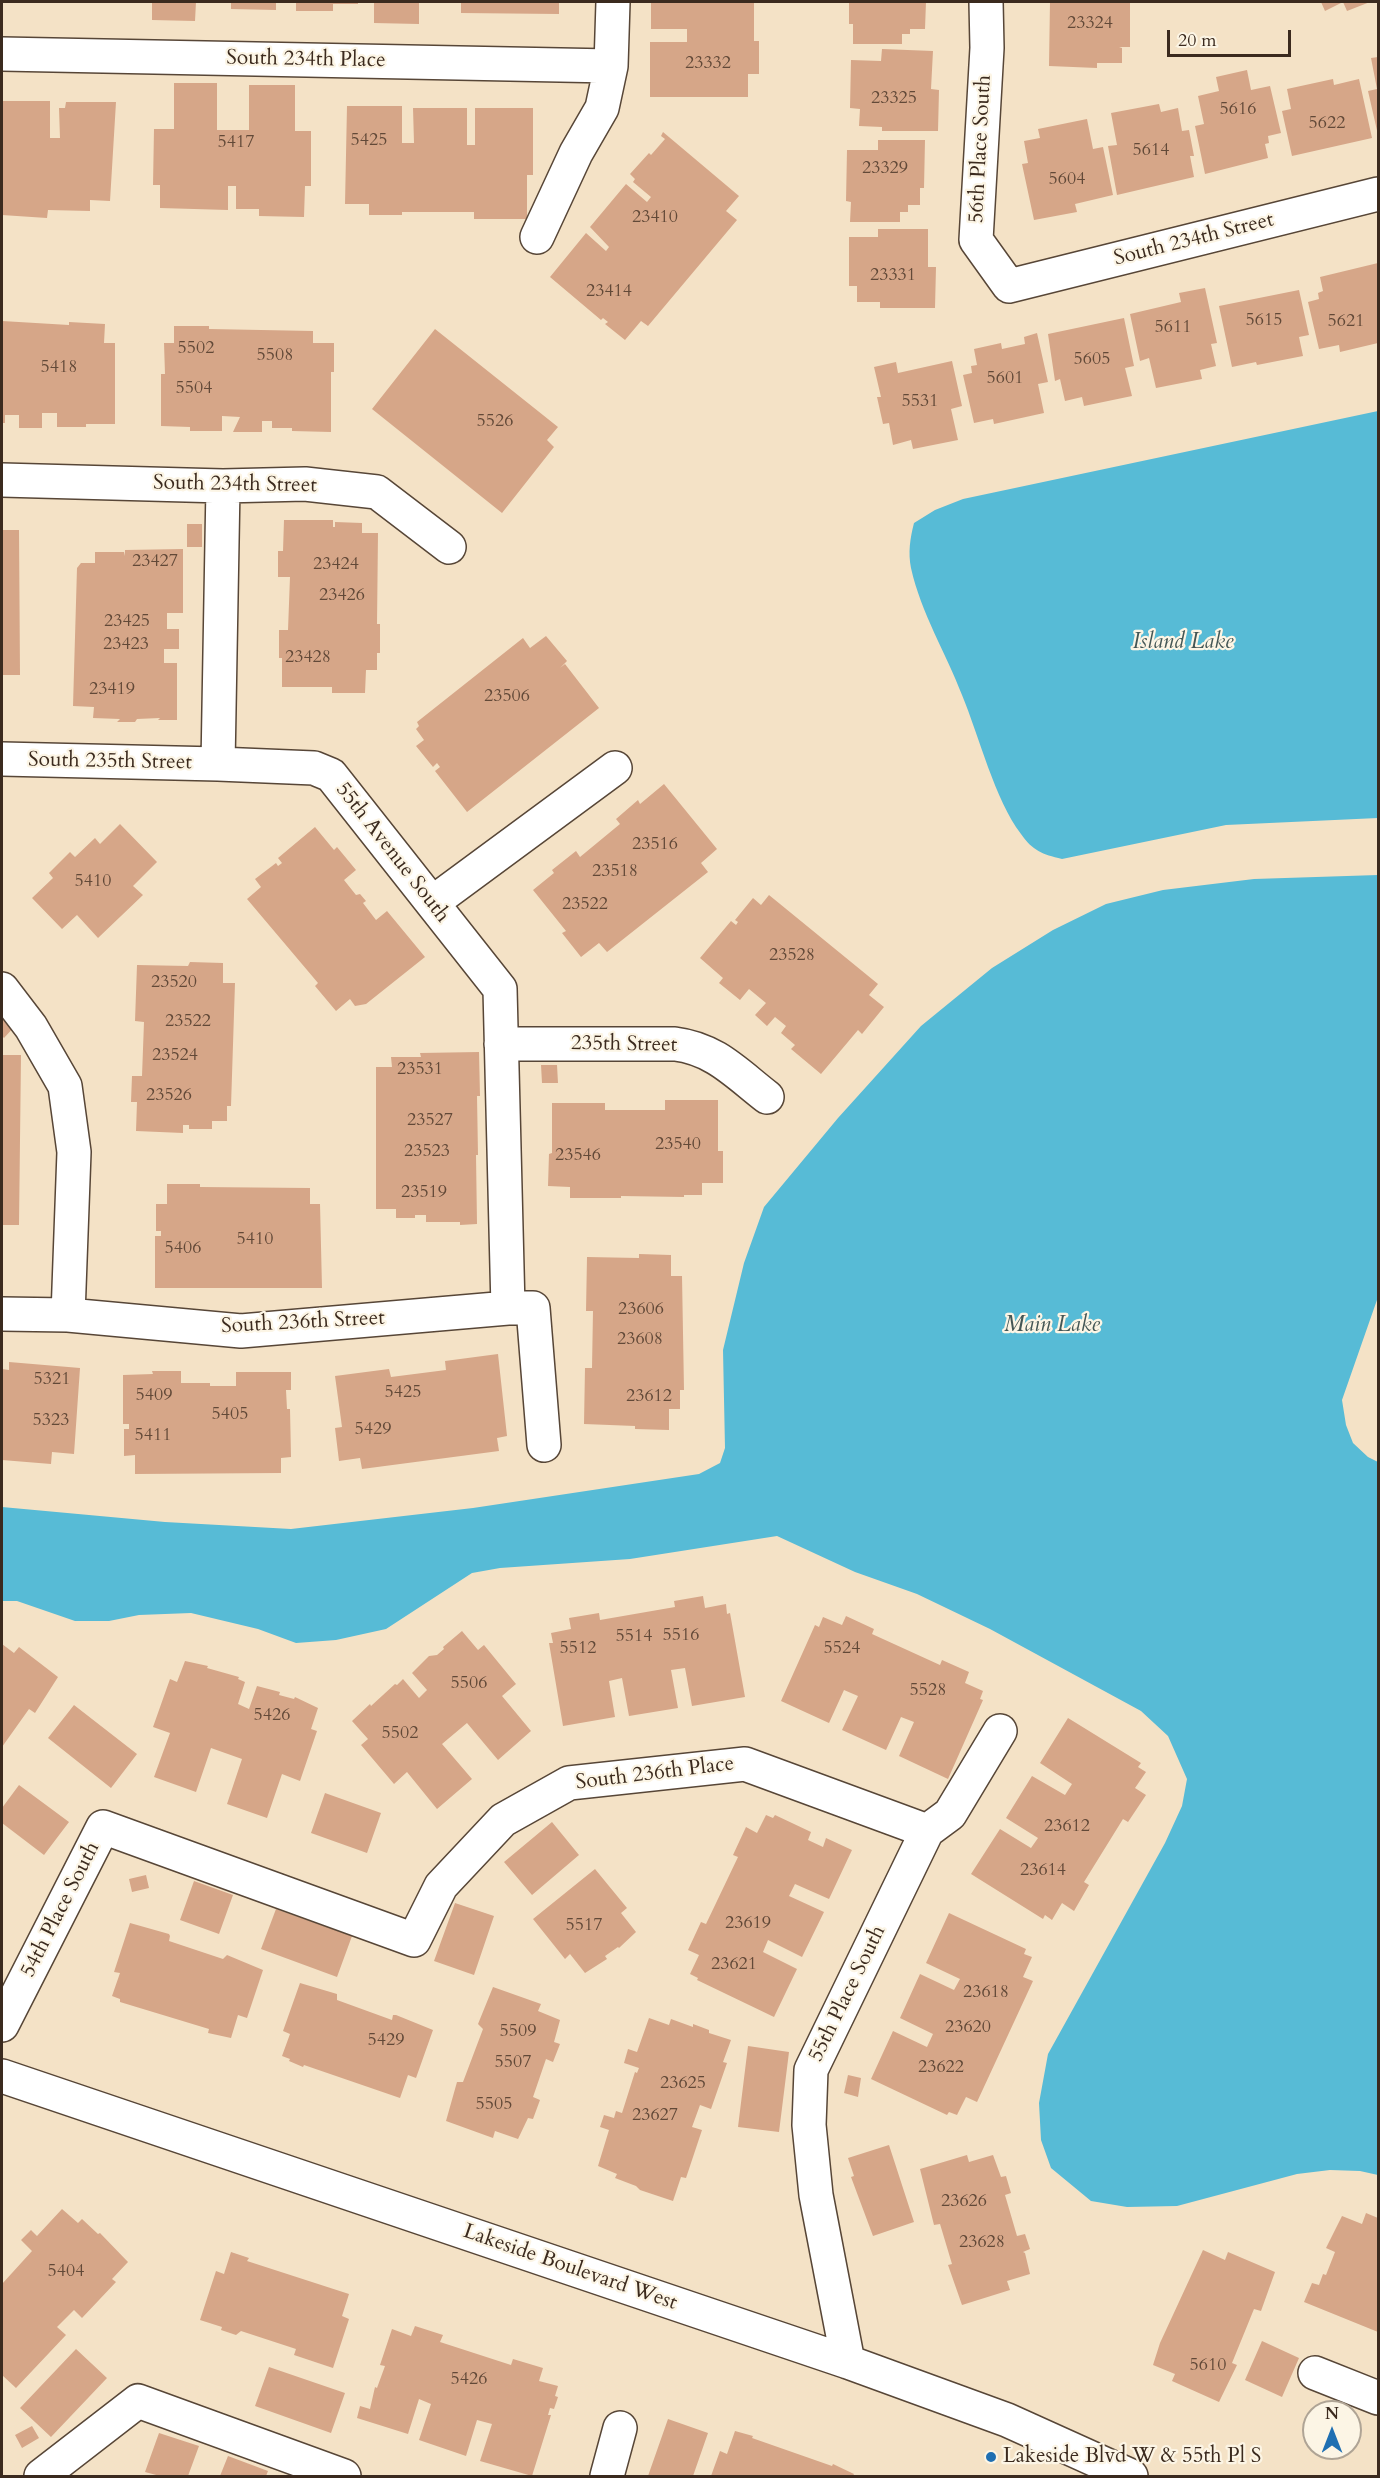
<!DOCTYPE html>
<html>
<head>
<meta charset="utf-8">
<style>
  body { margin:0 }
  #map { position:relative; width:1380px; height:2478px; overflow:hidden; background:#f4e2c6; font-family:Cardo,serif }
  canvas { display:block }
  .frame { position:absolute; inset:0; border:3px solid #3b2a1e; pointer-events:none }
  .north { position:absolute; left:1302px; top:2400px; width:60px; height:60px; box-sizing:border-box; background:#fcf5e5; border:2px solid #afa495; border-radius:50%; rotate:0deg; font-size:16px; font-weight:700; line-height:24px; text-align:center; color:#3b2a1e }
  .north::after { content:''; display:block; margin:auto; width:21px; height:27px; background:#1f6fb2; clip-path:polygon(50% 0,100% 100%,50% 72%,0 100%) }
  .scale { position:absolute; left:1167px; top:30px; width:124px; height:27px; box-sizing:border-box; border:3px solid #3b2a1e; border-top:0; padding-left:8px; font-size:18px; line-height:21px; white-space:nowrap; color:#3b2a1e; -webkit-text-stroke:4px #fcf5e5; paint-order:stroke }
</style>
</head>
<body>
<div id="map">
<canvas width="1380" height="2478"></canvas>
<div class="frame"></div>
<div class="north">N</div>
<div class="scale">20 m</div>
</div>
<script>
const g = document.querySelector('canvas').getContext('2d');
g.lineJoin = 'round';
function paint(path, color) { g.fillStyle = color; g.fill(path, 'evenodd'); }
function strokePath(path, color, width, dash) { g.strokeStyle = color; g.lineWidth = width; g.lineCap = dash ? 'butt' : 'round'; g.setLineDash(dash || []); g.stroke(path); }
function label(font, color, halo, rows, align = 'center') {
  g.font = font + ' Cardo,serif'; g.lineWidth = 4.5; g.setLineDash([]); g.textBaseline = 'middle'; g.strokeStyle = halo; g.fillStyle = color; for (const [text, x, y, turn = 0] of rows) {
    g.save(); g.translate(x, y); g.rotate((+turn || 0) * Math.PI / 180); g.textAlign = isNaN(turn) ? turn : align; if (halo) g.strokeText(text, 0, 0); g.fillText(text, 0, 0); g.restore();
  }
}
paint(new Path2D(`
  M1378 411V818L1226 825 1062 859C1042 854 1033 851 1021 834 995 800 979 736 962 695 946 653 921 613 911 568 908 552 910 539 914 523L935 510 963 499Z
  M1378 875V1297L1342 1400 1346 1425 1353 1443 1368 1457 1378 1462V2175L1360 2171 1330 2170 1297 2174 1177 2206 1127 2207 1091 2201 1051 2168 1041 2140 1039 2103 1048 2054 1165 1843 1182 1806 1187 1779 1168 1736 1141 1711 990 1629 917 1594 855 1572 777 1536 630 1559 500 1568 472 1573 386 1629 336 1640 296 1643 258 1629 191 1613 139 1615 109 1621H75L17 1601H2V1507L165 1522 291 1529 473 1508 699 1474 720 1463 725 1448 723 1350 744 1263 764 1207 838 1118 921 1026 992 968 1053 930 1106 904 1163 890 1254 879Z`), '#57bbd6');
paint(new Path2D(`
  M152 2H196L195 21 152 20Z
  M231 2H276V10L231 9Z
  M296 2H358V4H333V11H296Z
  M374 2H419V24L374 23Z
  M461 2H559V14L461 13Z
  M651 2H754V41H759V74H748V97H650V42H687V29H651Z
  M849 2H926L925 29H910V34H902V44H853V24H849Z
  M1050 2H1130V47H1119L1122 48V63H1097V68L1049 66Z
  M1321 2H1370L1347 11 1343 2 1325 11Z
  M882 49 933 51 931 89 939 90 938 131H882V127L859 126 860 109 850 108 851 60 881 61Z
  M1378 57V135L1368 91 1377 89 1371 58Z
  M1247 70 1251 90 1270 86 1281 133 1268 136 1269 143 1265 144 1268 158 1205 174 1195 126 1204 124 1198 96 1219 91 1216 77Z
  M1333 79 1334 85 1359 79 1372 138 1292 156 1282 111 1291 109 1287 89Z
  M174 83H217V130H249V85H295V131H311V186H305L304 217 259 216V209H236V186H228V210L160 208V185H153L154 129H174Z
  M2 101H50V138H60L59 108H65L66 102H116L110 201 90 200V211L48 210 47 218 2 215Z
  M1159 104 1161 112 1178 108 1182 131 1189 130 1194 156H1190L1194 177 1117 195 1108 146 1117 145 1111 113Z
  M347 106H402V143H414L413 108H467V145H475V108H533V175H527V219H474V212H402V215H369V204H345Z
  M1087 119 1093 149 1103 147 1113 195 1075 204 1077 212 1034 220 1022 164 1028 163 1024 141 1040 138 1038 129Z
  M663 132 739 196 726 211 737 220 648 326 641 321 625 340 605 324 608 322 603 318 601 320 550 277 586 233 606 251 609 247 590 227 626 184 647 202 651 197 633 182 635 179 630 174 649 153 651 155 665 139 661 136Z
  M878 140H925L924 188H920V205H908V212H900V222H850L851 202 846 201 847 150H878Z
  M878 229H928V267H936L935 308H880V302H857V286H849V237H878Z
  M1378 263V343L1340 352 1339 345 1319 349 1308 302 1319 299 1318 293 1323 291 1320 277Z
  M1205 288 1217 343 1211 344 1216 366 1200 370 1202 379 1156 388 1149 358 1140 361 1130 314 1181 302 1179 293Z
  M1299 290 1309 335 1299 337 1303 356 1257 365 1256 362 1232 367 1219 306Z
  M1124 318 1134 366 1125 368 1132 396 1084 406 1082 397 1065 401 1060 379 1055 381 1048 334Z
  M2 321 69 325V322L105 324 104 343H115V424H86V427H57V413H42V428H19V415H5V423H2Z
  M174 326H209V329L313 331V343H334V372H331V432L292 431V428H272V421H262V432H233L240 417 222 416V431H190V427L161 426V374H165L164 343H174Z
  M435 329 558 427 547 440 554 447 502 513 372 409Z
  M1037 333 1048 382 1038 384 1044 413 994 424 993 419 974 423 963 375 972 373 971 366 977 365 974 349 1001 343 1002 349 1025 344 1024 337Z
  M952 361 962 406 951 409 958 440 913 449 911 440 893 445 889 423 883 424 877 397H881L874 367 896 362 898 373Z
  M284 520H333V527H335V522L362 523V533H378L377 624H380V653H377V670H366L365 693H332V687H282V658H279V630H288L290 577H278V551H283Z
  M187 524H202V547H187Z
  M2 530H19L20 675H2Z
  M183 549V613H167V629H179V649H164V663H177V720H158L160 718 137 719 135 722H117L120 719 93 718 94 707 73 706 77 568 81 563H95V552H124L125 556V550Z
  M546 636 567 661 560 668 565 664 599 708 467 812 435 771 440 767 437 763 433 767 416 746 424 740 416 729 419 726 417 722 523 638 530 648Z
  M664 784 717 849 701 863 708 872 607 952 599 943 581 957 562 933 566 931 533 890 554 873 552 870 576 851 580 857 620 824 616 819 638 800 640 804Z
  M120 824 157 862 133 886 143 895 98 938 77 915 62 929 32 898 53 878 49 873 70 852 75 857 95 838 100 844Z
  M315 827 334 850 337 847 356 870 344 880 356 895 360 894 366 901 363 903 376 920 387 911 425 957 366 1004 355 1006 350 999 336 1011 315 986 318 983 247 899 261 887 255 879 276 863 278 866 282 863 278 858Z
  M769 895 878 984 869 995 884 1007 862 1034 858 1030 821 1074 791 1049 795 1045 781 1033 786 1026 775 1017 767 1026 755 1015 766 1003 749 989 740 1000 719 983 723 978 700 958 731 921 736 925 738 922 735 920 753 898 761 905Z
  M190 962 223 963V983H235L231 1106H227V1121H212V1129H189V1125H183V1133L136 1131 137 1102H131L132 1076H142L144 1022 135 1021 137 965 188 966Z
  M3 1014 15 1026 4 1038 2 1036Z
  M479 1052 480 1096H477L478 1155H476L477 1224 460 1225V1222H426V1215H415V1218H396V1209H376V1067H392L391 1057H421L420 1053Z
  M2 1055H21L19 1225H2Z
  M541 1065H557L558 1083H542Z
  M665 1100H718V1151H723V1183H702V1195H684V1197L621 1196V1198H570V1187L548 1186 549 1154 552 1153V1103H605V1110H665Z
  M167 1184H200V1187L310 1188V1204H320L322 1288H155V1236H161V1231H156V1204H167Z
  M639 1254 671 1255V1276H682L684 1390H680V1409H669V1430L635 1429V1426L584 1424 585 1368H592L593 1311H586L587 1257 639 1258Z
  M498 1354 507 1436 497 1438 499 1451 362 1469 360 1458 339 1461 335 1428 342 1427 335 1376 389 1369 391 1377 446 1370 445 1361Z
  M9 1362 80 1368 74 1454 52 1452 51 1464 2 1460V1369L9 1370Z
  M152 1371H181V1383H210V1386H236V1372H291V1390H286L287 1409H290L291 1457 281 1458V1473L135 1474V1455L124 1456V1429H129V1424H123V1375L153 1374Z
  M703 1596 705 1608 726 1604 727 1614 730 1613 745 1697 692 1706 685 1668 671 1670 678 1708 629 1716 622 1678 609 1681 615 1717 563 1726 549 1643H553L551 1633 571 1629 569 1618 599 1613 600 1620 675 1607 674 1601Z
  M846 1616 874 1629 872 1634 940 1665 942 1660 969 1672 965 1683 983 1691 980 1699 983 1700 948 1779 899 1756 914 1722 901 1717 886 1750 842 1730 858 1696 844 1690 829 1723 781 1701 815 1625 819 1627 823 1617 842 1625Z
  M462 1631 478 1650 484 1645 516 1684 502 1696 531 1731 498 1760 467 1723 442 1744 472 1779 437 1809 407 1772 394 1784 361 1745 368 1739 352 1721 370 1704 371 1706 395 1684 397 1685 403 1679 419 1698 427 1690 412 1673 429 1656 437 1655 444 1649 443 1647Z
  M2 1644 14 1653 19 1647 58 1677 35 1713 29 1709 2 1747Z
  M185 1661 208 1666 207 1668 239 1677 238 1679 245 1682 238 1704 249 1709 257 1686 280 1692 279 1695 294 1699 295 1697 318 1708 311 1729 317 1731 300 1781 282 1774 267 1818 227 1804 242 1759 211 1748 196 1792 154 1777 170 1733 153 1727 170 1679 177 1682Z
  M74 1705 137 1754 111 1788 48 1738Z
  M1068 1718 1141 1763 1138 1767 1146 1772 1135 1788 1146 1795 1128 1822 1123 1819 1084 1882 1089 1885 1074 1911 1062 1903 1052 1920 1045 1915 1043 1919 971 1874 1000 1829 1031 1848 1038 1838 1006 1818 1032 1776 1065 1795 1072 1784 1040 1763Z
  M19 1785 69 1822 44 1855 2 1823V1808Z
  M325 1793 381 1813 367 1853 311 1833Z
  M766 1815 773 1818 775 1815 811 1832 808 1840 823 1847 826 1838 852 1850 829 1899 795 1884 789 1896 824 1912 802 1957 768 1940 763 1952 797 1969 774 2017 697 1980 698 1978 690 1974 699 1955 688 1950 701 1922 706 1924 738 1857 733 1855 746 1827 757 1833Z
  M552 1822 579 1855 532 1895 504 1862Z
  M595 1869 627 1908 621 1913 636 1932 619 1948 618 1947 605 1956 607 1959 585 1973 570 1954 565 1959 533 1919Z
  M146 1875 149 1888 132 1892 129 1879Z
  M194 1881 233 1895 219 1934 180 1920Z
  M455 1903 494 1916 474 1975 434 1961Z
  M276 1909 352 1936 337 1977 261 1949Z
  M949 1913 1026 1949 1024 1954 1032 1957 1023 1977 1033 1981 977 2102 966 2097 957 2115 949 2112 947 2115 871 2079 893 2031 927 2047 933 2034 900 2018 920 1974 954 1990 960 1979 926 1963Z
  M130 1923 169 1934 170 1936 169 1941 223 1959 227 1955 263 1970 247 2018 238 2015 231 2038 208 2033 209 2029 120 2002V1999L112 1996 120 1973 114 1972Z
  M300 1983 337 1994V2000L392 2020 393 2015H396L433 2030 416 2078 408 2075 400 2098 304 2065 303 2067 289 2061 290 2059 282 2056 290 2034 283 2031Z
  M493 1987 541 2004 538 2011 560 2020 554 2042 560 2044 553 2062 546 2059 533 2097 540 2100 533 2119 528 2118 518 2139 495 2131 493 2138 446 2121 457 2082H463L483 2029 478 2024Z
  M649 2018 669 2025 671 2019 693 2027V2024L709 2030V2033L731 2040 723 2062 727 2063 711 2109 700 2105 692 2127 702 2130 686 2178 681 2177 673 2201 640 2190 636 2186 615 2178 617 2174 598 2166 609 2130 600 2127 604 2115 614 2118 616 2111 622 2113 635 2072 637 2073 639 2068 624 2063 628 2049 637 2052Z
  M748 2046 789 2052 779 2132 738 2127Z
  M848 2075 861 2078 858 2097 844 2093Z
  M889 2145 914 2222 873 2236 851 2177 854 2176 848 2158Z
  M967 2155 969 2162 993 2155 1001 2177 1006 2176 1011 2193 1005 2195 1017 2236 1025 2234 1030 2249 1023 2252 1025 2253 1030 2274 1007 2281 1010 2290 962 2305 948 2265 952 2264 940 2224 934 2225 920 2169Z
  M62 2209 78 2223 82 2219 98 2234 100 2233 128 2262 112 2279 116 2282 82 2318 74 2310 57 2327 66 2335 16 2388 2 2375V2284L32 2251 21 2240 31 2230 37 2236Z
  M1366 2213 1378 2218V2332L1304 2302 1312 2283 1319 2285 1323 2274 1326 2275 1335 2252 1326 2248 1342 2216 1362 2224Z
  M1203 2250 1225 2260 1228 2252 1275 2272 1261 2311 1254 2309 1232 2363 1237 2365 1219 2402 1172 2381 1175 2374 1153 2365 1160 2343Z
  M231 2252 249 2258 247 2261 349 2294 342 2316 349 2319 333 2368 294 2355 296 2349 241 2331 236 2335 221 2330 222 2327 200 2320 216 2271 224 2274Z
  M415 2326 443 2335 440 2342 511 2365 513 2359 543 2368 539 2381 558 2386 555 2396 558 2397 554 2409 550 2408 548 2415H551L532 2476 480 2461 492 2424 477 2420 466 2456 419 2440 431 2404 419 2399 408 2434 357 2418 360 2406 370 2409 375 2387 377 2388 385 2366 380 2365 392 2329 411 2336Z
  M1262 2341 1299 2358 1282 2397 1245 2380Z
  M76 2349 107 2378 51 2437 20 2408Z
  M269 2367 345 2393 331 2433 255 2406Z
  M668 2419 708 2433 693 2476H648Z
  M32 2426 39 2438 22 2448 15 2435Z
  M735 2431 753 2436 752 2438 832 2466 833 2464 854 2474 853 2476H711L720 2451 727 2454Z
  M159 2433 199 2446 188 2476H160L145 2472Z
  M228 2456 268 2471 266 2476H220Z`), '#d6a688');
const minor = new Path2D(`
  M986 2 987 48 976 240 1009 286 1378 194
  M2 54 611 66
  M537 237 576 153 602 108 611 66 613 2
  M2 480 223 486 305 484 377 492 449 547
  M223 486 218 764 314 768 331 775 500 989 508 1308
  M2 759 218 764
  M432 903 615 768
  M2 989 31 1027 65 1086 74 1152 68 1315
  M501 1044H675C715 1049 736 1073 767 1097
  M2 1314 68 1315 241 1331 508 1308H533L544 1445
  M2 2025 103 1827 414 1940 441 1886 503 1820 569 1783 745 1764 927 1831
  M2 2076 848 2362 1007 2420 1131 2476
  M848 2362 816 2195 809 2125 811 2070 927 1831 950 1814 1000 1731
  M1315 2373 1378 2398
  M41 2476 138 2401 344 2476
  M607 2476 620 2428`);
strokePath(minor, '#574637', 36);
strokePath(minor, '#fff', 33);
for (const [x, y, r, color] of [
  [991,2457,6,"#1f6fb2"]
]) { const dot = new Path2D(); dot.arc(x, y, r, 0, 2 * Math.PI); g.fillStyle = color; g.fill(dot); strokePath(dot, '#fcf5e5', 2); }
label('18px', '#624938', null, [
  ["23324",1090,24],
  ["23332",708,64],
  ["23325",894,99],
  ["5616",1238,110],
  ["5622",1327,124],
  ["5425",369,141],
  ["5417",236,143],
  ["5614",1151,151],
  ["23329",885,169],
  ["5604",1067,180],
  ["23410",655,218],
  ["23331",893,276],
  ["23414",609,292],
  ["5615",1264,321],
  ["5621",1346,322],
  ["5611",1173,328],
  ["5502",196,349],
  ["5508",275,356],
  ["5605",1092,360],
  ["5418",59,368],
  ["5601",1005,379],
  ["5504",194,389],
  ["5531",920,402],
  ["5526",495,422],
  ["23427",155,562],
  ["23424",336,565],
  ["23426",342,596],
  ["23425",127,622],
  ["23423",126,645],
  ["23428",308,658],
  ["23419",112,690],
  ["23506",507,697],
  ["23516",655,845],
  ["23518",615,872],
  ["5410",93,882],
  ["23522",585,905],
  ["23528",792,956],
  ["23520",174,983],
  ["23522",188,1022],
  ["23524",175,1056],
  ["23531",420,1070],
  ["23526",169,1096],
  ["23527",430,1121],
  ["23540",678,1145],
  ["23523",427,1152],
  ["23546",578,1156],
  ["23519",424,1193],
  ["5410",255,1240],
  ["5406",183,1249],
  ["23606",641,1310],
  ["23608",640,1340],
  ["5321",52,1380],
  ["5425",403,1393],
  ["5409",154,1396],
  ["23612",649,1397],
  ["5405",230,1415],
  ["5323",51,1421],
  ["5429",373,1430],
  ["5411",153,1436],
  ["5516",681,1636],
  ["5514",634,1637],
  ["5512",578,1649],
  ["5524",842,1649],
  ["5506",469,1684],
  ["5528",928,1691],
  ["5426",272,1716],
  ["5502",400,1734],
  ["23612",1067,1827],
  ["23614",1043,1871],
  ["23619",748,1924],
  ["5517",584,1926],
  ["23621",734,1965],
  ["23618",986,1993],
  ["23620",968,2028],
  ["5509",518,2032],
  ["5429",386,2041],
  ["5507",513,2063],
  ["23622",941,2068],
  ["23625",683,2084],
  ["5505",494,2105],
  ["23627",655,2116],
  ["23626",964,2202],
  ["23628",982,2243],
  ["5404",66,2272],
  ["5610",1208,2366],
  ["5426",469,2380]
]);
label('21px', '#3b2a1e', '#fcf5e5', [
  ["South 234th Place",306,60,1],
  ["56th Place South",981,149,-87],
  ["South 234th Street",1194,240,-14],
  ["South 234th Street",235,485,1],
  ["South 235th Street",110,762,1],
  ["55th Avenue South",392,853,52],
  ["235th Street",624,1045,1],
  ["South 236th Street",303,1323,-3],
  ["South 236th Place",655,1774,-7],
  ["54th Place South",61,1910,-63],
  ["55th Place South",848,1994,-64],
  ["Lakeside Boulevard West",570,2268,19]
]);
label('21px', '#3b2a1e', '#fcf5e5', [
  ["Lakeside Blvd W & 55th Pl S",1003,2457]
], 'left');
label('italic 22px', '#435655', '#fcf5e5', [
  ["Island Lake",1183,643],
  ["Main Lake",1052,1326]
]);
</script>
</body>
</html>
